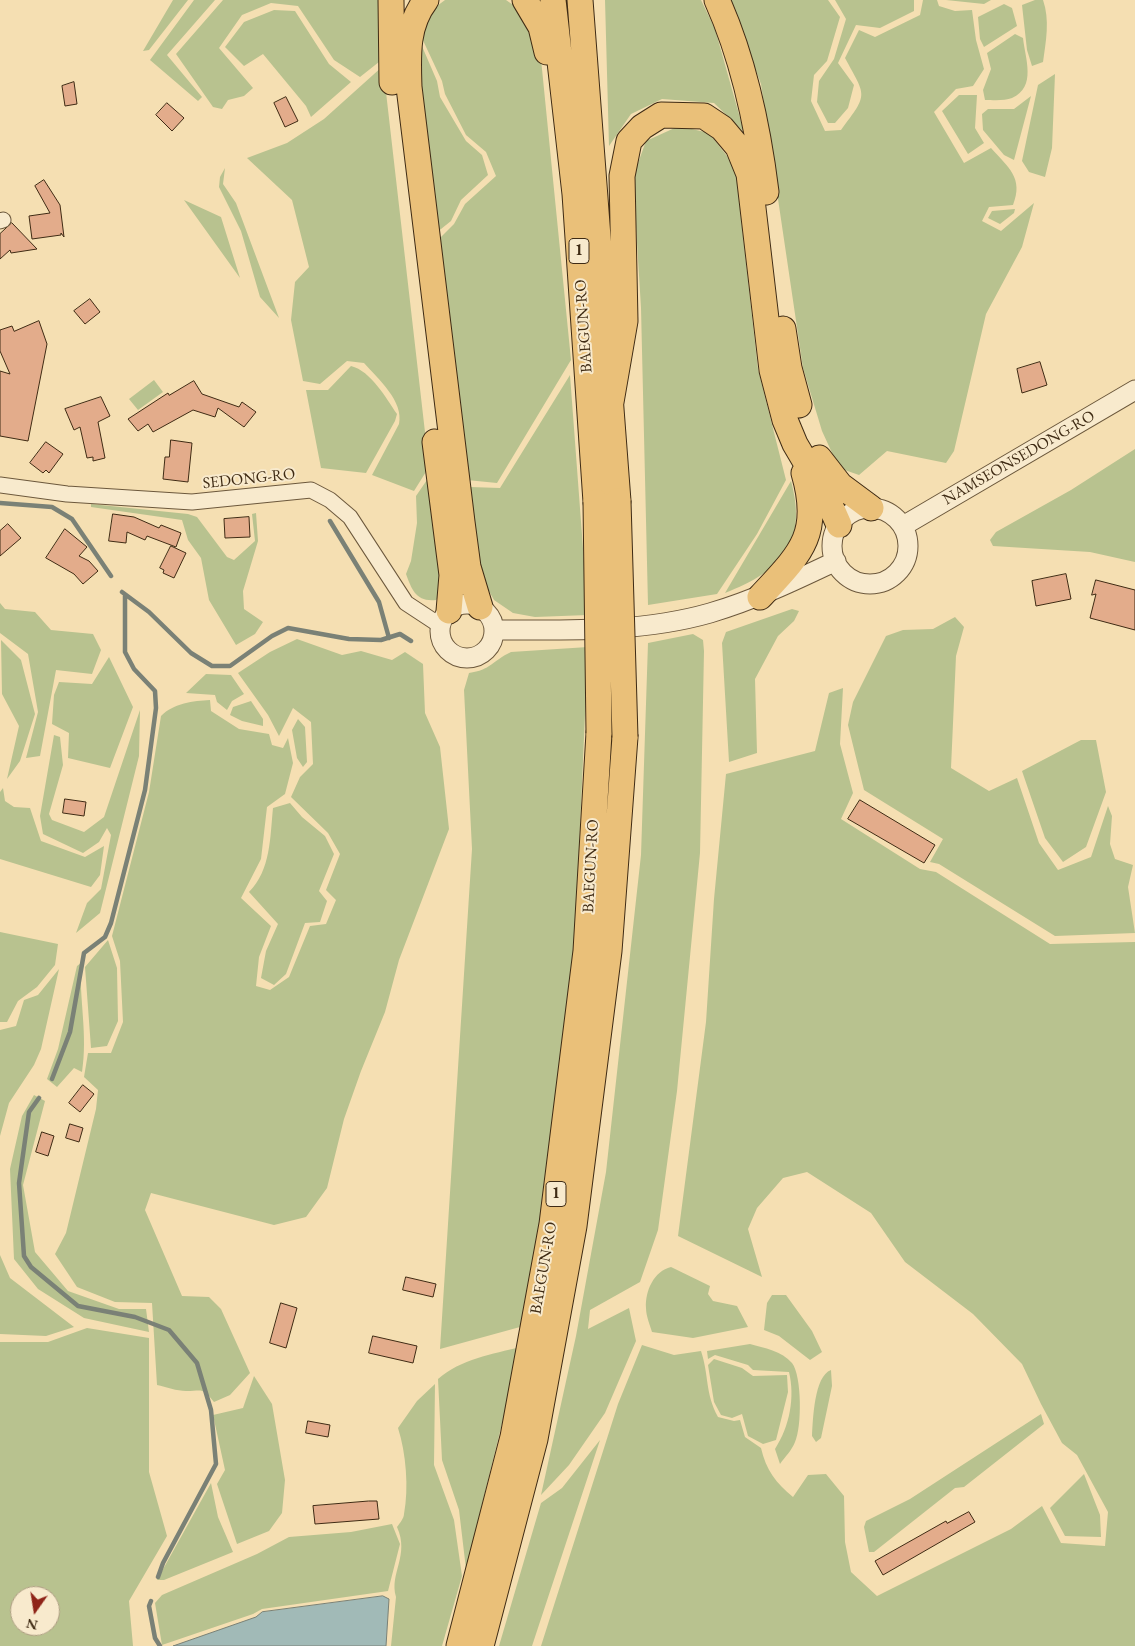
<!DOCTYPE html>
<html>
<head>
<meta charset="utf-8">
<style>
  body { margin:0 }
  #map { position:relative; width:1135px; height:1646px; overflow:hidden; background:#f5dfb2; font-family:"EB Garamond",serif }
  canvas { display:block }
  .north { position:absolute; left:10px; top:1586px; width:50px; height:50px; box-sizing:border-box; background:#f8eacd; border:1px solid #ae9e83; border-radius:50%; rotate:193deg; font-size:14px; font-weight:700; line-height:20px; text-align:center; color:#3f2b14 }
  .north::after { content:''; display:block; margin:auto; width:18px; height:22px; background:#8f2418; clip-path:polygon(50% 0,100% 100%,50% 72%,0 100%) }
</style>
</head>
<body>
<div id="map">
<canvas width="1135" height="1646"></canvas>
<div class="north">N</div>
</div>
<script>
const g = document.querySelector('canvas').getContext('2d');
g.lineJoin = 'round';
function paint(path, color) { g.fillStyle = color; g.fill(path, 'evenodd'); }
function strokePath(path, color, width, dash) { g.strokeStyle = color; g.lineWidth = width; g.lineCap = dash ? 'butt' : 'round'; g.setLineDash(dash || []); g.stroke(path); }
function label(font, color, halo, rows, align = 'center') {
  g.font = font + ' "EB Garamond",serif'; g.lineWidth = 4; g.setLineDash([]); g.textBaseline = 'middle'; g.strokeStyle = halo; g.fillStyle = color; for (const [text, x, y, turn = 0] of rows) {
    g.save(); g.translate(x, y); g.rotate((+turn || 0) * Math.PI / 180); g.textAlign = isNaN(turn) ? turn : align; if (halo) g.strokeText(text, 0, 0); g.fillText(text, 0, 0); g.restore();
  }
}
paint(new Path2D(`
  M173 0H188L149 50 143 51Z
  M194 0H215L167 55 202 97 198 101 150 60Z
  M223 0H384V58L360 77 334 60 298 6 271 3 242 15 219 48 253 88 244 96 228 100 222 109 213 107 176 54Z
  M445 0H506L523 12 540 49 571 360 497 483 467 480 437 241 454 224 465 204 496 176 486 152 466 135 445 94 442 81 420 34 437 6Z
  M605 0H701L715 29 744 132 714 103 662 99 631 114 609 146Z
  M729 0H828L840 17 827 61 814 75 811 101 825 131 841 130C869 93 866 97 845 58L859 30 875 37 920 15 923 0H937L939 6 955 11 972 10 976 40 984 69 973 86 956 89 934 112 964 163 991 148C1008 167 1024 178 1013 205L989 207 982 221 1001 231 1034 203 1022 247 986 314 954 451 946 463 887 451 859 475 839 468 822 431 803 368 761 84Z
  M835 0H914V11L880 28 856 25 838 63 854 85 848 108 835 123H828L817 102 819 81 834 59 846 19Z
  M946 0H991L984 4Z
  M1035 0H1043C1050 20 1046 41 1043 62L1032 66 1027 50 1022 5Z
  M1004 4 1012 8 1017 26 984 47 980 39 978 17Z
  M274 10 295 11 329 64 351 82 311 117 306 106 263 54 244 66 225 47 244 22Z
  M1015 34 1023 38C1025 58 1037 87 1012 98 1005 101 993 100 985 100L983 90 991 69 987 53Z
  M418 37 437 81 440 97 466 141 482 155 488 175 461 200 451 221 436 233 415 67Z
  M383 66 429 467 414 491 372 475 399 424C404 401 378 379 364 363L347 361 320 384 303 381 291 320 295 282 309 267 292 200 247 158 287 143 324 119Z
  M1055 74 1052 148 1045 177 1029 172 1022 161 1038 85Z
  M959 95H977L975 128 984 143 968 154 942 111Z
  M1031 96 1014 160 1004 155 983 130 982 114 988 109H1014Z
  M679 126 709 133 727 156 736 174 758 369 786 480 757 534 717 594 648 605 641 308 633 177 646 141Z
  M225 168 223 184 236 203 279 318 260 297 241 231 219 187 220 177Z
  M184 200 221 217 240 278Z
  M1015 209 1014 213 1000 224 988 218 992 211Z
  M351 366C371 371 386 398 397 414L395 421 366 473 321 468 306 390H328Z
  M570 375 588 615 535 617 513 613 494 600 480 575 470 487 500 488Z
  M154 380 163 392 138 410 129 399Z
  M1135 449V562L1090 552 993 546 990 540 996 532 1071 490Z
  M429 477 443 590 436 600C416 602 412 590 406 574L411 561 417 523 416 496Z
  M791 481C808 544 781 571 725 593Z
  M91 504 188 514 197 517 227 557 234 560 255 541 252 514 256 513 258 541 243 591 244 609 263 622 255 634 236 645 209 600 201 558 188 540 182 520 91 507Z
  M0 603 5 609 35 612 51 630 93 634 101 650 92 674 56 670 40 756 26 758 38 712 28 654 0 633Z
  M792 609 799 611 794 621 778 636 755 679 757 753 729 762 722 643 726 632Z
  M955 617 964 627 956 656 951 768 989 791 1017 778 1039 843 1058 870 1091 857 1108 806 1112 816 1110 844 1115 859 1133 865 1128 887 1135 933 1055 936 939 864 930 862 943 839 864 790 848 725 853 702 886 636 903 630 933 629Z
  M693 634 703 640 704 651 700 853 677 1091 658 1230 640 1282 590 1310 588 1329 629 1308 636 1341 605 1413 569 1465 541 1495 576 1336 606 1172 641 855 648 643Z
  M297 639 342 655 361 651 392 660 405 652 423 664 425 713 440 747 449 829 399 960 385 1012 361 1071 344 1119 327 1188 306 1217 274 1225 151 1193 145 1210 182 1296 209 1297 221 1309 250 1373 230 1395 214 1402C202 1387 203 1391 186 1391 177 1391 166 1387 157 1385L152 1303 115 1302 77 1287 55 1254 66 1233 96 1109 98 1090 84 1077 88 1053H111L123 1022 120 961 112 936 149 792 161 716C174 703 193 701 210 700L211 711 239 729 269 734 272 745 283 748 288 738 293 763 285 794 267 807 261 859 241 898 271 926 259 957 256 986 270 990 289 977 310 926 326 924 336 900 326 890 340 854 328 833 291 797 300 777 313 764 311 722 293 708 279 736 268 715 238 673 270 652Z
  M1 640 21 660 35 714 20 761 7 779 19 726 2 694Z
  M588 647 575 941 540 1223 520 1327 440 1349 472 849 464 690 469 673C491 670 492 661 511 652Z
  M109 657 133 707 110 768 68 758 69 733 52 724 54 695 59 682 92 684Z
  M206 674 231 675 244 694 232 701 227 710 217 702 215 695 186 693Z
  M843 688 840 744 853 793 841 819 920 869 936 872 1050 944 1135 942V1646H541L618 1404 642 1345 674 1355 701 1351C709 1375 705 1393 718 1417L734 1421 740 1420 745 1437 761 1448C766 1470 776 1483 793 1497L808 1475 826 1474 844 1496 845 1542 851 1572 877 1596 1011 1529 1042 1506 1061 1543 1105 1546 1108 1512 1077 1455 1062 1443 1041 1404 1022 1364 973 1314 905 1262 871 1213 807 1172 783 1178 757 1208 748 1229 762 1277 678 1236 706 1022 714 899 726 774 815 751 829 693Z
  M251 701 263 719V726L242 721 230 715 233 707Z
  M140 710 139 756 100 913 76 933 87 903 101 889 111 835 107 828 99 842 83 853 43 834 40 816 54 735 60 737 63 765 49 814 52 820 84 832 104 817Z
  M298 719 305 727 307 762 303 767 297 758 292 730Z
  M1081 740H1096L1106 792 1086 847 1063 862 1045 838 1022 771Z
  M3 788 5 801 14 807 30 808 41 841 85 857 104 846 100 875 91 887 0 859V792Z
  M290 803 302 817 325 836 334 854 319 891 327 901 320 922 305 923 286 974 274 985 261 978 266 951 278 924 249 892C271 870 270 837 273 808Z
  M0 932 58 944 55 965 37 987 18 1001 7 1022H0Z
  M108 940 117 968 118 1021 107 1046 91 1048 85 967Z
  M81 963C79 999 88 1035 82 1072L74 1068 57 1087 47 1079 58 1049 77 966Z
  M59 969 41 1049 34 1065 9 1103 0 1136V1030L16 1026 24 1000 38 995Z
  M34 1095 45 1101 23 1185 35 1252 68 1291 119 1309H146L149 1332 84 1318 38 1289 14 1259 10 1169 22 1116Z
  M0 1255 10 1278 74 1327 46 1336 0 1334Z
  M671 1267 710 1286 708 1294 713 1301 737 1306 748 1327 693 1338 652 1332C650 1325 646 1316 646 1308 645 1291 654 1271 671 1267Z
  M772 1295H786L812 1331 822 1352 810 1360 779 1336 764 1330 767 1303Z
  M87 1328 149 1338V1472L167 1536 129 1601 133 1646H0V1342H48ZM20 1596H50V1626H20Z
  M750 1344C764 1348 782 1351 792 1363 802 1376 802 1427 795 1442 792 1450 785 1457 780 1464L775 1449C790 1426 795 1397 789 1372L753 1370 748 1365 715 1355 708 1359 707 1351Z
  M521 1347 466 1569 459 1510 442 1460 438 1379C461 1359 492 1354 521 1347Z
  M714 1359 742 1368 753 1376 787 1375 788 1392 776 1440 763 1444 748 1436 742 1414 732 1418 721 1415 714 1402 708 1365Z
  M831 1370 832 1386 821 1438 816 1442 812 1436C813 1420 814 1376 831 1370Z
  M254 1376 272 1404 285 1480 282 1513 269 1531 237 1544 217 1484 225 1470 213 1415 243 1408Z
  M435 1384 434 1465 454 1520 462 1576 442 1646H391L396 1597C389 1573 410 1556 397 1527 400 1523 404 1518 404 1514 409 1488 406 1453 398 1428L417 1401Z
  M1041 1414 1044 1424 964 1487 955 1488 874 1552H869L864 1527 866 1521 910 1499Z
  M600 1440 532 1646H499L541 1503 562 1488Z
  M1084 1474 1100 1515 1101 1537 1065 1536 1050 1508Z
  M211 1483 218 1517 233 1552 164 1580H157Z
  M392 1524 400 1544 388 1591 262 1609 253 1614 162 1645 155 1603 162 1595 257 1554 289 1537 351 1532Z`), '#b8c28f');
const water = new Path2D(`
  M383 1596 389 1599 386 1646H173L256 1617 262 1612Z`);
paint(water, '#a1bab7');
strokePath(water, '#7a8176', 1);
strokePath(new Path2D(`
  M0 503 52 507 72 519 111 576
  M330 521 379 602 389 638
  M122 592 149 612 191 653 212 666H230L272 636 288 628 349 639 381 640 400 634 411 641
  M52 1079 70 1032 84 953 105 937 111 923 145 790 156 708 155 691 134 669 125 652V596
  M39 1098 29 1112 19 1183 24 1256 31 1267 78 1306 135 1317 169 1330 197 1363 211 1410 216 1464 163 1563 158 1577
  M151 1601 149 1606 155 1638 160 1646`), '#7a8176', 4.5);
const building = new Path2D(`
  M74 82 77 104 65 106 62 86Z
  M286 97 298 121 285 127 274 103Z
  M167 103 184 118 172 131 156 115Z
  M44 180 60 205 64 237 61 233V235L32 239 29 216 50 213 35 186Z
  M12 223 37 249 11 253 10 250 0 259V234Z
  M90 299 100 312 85 324 74 311Z
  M39 321 47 344 28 441 0 436V371L10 374 0 351V330L12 326 14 331Z
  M1040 362 1047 385 1022 393 1017 369Z
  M194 381 202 394 239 407 242 402 256 412 244 427 218 408 215 417 193 410 153 432 148 424 138 431 128 419 168 393 169 395Z
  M101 397 110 416 98 422 105 458 93 461V457L87 458 80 427 74 430 65 409Z
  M171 440 192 443 188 482 163 479 165 457H169Z
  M46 442 63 454 49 473 46 470 43 473 30 463Z
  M113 514 134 517 159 528 161 525 181 533 176 547 147 536 145 540 127 532 126 543 109 541Z
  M249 517 250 537 225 538 224 519Z
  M8 524 21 538 0 556V531Z
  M65 529 87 547 79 556 89 561 98 571 83 584 74 574 46 558Z
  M171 546 186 553 174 578 163 573 164 570 160 568Z
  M1066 574 1071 599 1036 606 1032 581Z
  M1096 580 1135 590V630L1090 618 1096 594 1092 595Z
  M65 799 86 802 84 816 63 813Z
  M860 800 935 845 924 863 848 819Z
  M83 1085 94 1094 80 1112 69 1103Z
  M70 1124 83 1128 79 1142 66 1138Z
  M42 1132 54 1136 48 1156 36 1152Z
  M406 1277 436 1284 433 1297 403 1290Z
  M281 1303 297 1308 286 1348 270 1343Z
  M373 1336 417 1346 413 1363 369 1353Z
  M308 1421 330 1425 328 1437 306 1433Z
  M369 1501H377L379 1519 315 1524 313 1506Z
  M969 1512 975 1522 883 1575 875 1561 946 1521 947 1523Z`);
paint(building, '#e3ac8b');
strokePath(building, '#3f2b14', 1);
const minor = new Path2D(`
  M0 221 3 220
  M0 485 67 494 192 502 311 490 330 500 350 517 406 603 441 626`);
const tertiary = new Path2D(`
  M832 546a38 38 0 1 1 76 0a38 38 0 1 1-76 0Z
  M903 526 1135 390
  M440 631a27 27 0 1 1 54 0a27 27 0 1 1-54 0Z
  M495 630C566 630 640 633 710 613 754 600 794 581 836 561`);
const trunk = new Path2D(`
  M391 0 392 82
  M426 0C406 26 408 56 409 87L462 522 468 567 480 607
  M525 0 541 27 547 52
  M553 0 575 194 596 502
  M580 0 618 501
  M717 0C744 60 758 127 766 192
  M783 329 789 368 799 405
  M611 402 625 321 622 176 629 141 642 127 661 115 704 116 722 128 738 147 749 174 772 370 785 420 795 444 828 500 839 525
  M435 442 452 575 449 611
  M819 458 840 485 871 508
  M760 597C800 554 822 535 804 473
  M459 1646 513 1437 552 1224 586 951 599 733
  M481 1646 535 1439 574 1226 609 951 625 737`);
strokePath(minor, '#6c583c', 17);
strokePath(tertiary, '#6c583c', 21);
strokePath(trunk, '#3f2b14', 27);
strokePath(minor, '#f8eacd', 15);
strokePath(tertiary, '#f8eacd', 19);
strokePath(trunk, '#eac079', 25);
const trunkBridge = new Path2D(`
  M618 501 625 737
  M596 502 599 733`);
strokePath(trunkBridge, '#3f2b14', 27, []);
strokePath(trunkBridge, '#eac079', 25);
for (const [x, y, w] of [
  [579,251,20],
  [556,1194,20]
]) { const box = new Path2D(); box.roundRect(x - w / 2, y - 12.5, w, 25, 4); g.fillStyle = '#f8eacd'; g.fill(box); strokePath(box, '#3f2b14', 1); }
label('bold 15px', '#3f2b14', null, [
  ["1",579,251],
  ["1",556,1194]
]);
label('16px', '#3f2b14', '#f8eacd', [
  ["BAEGUN-RO",584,326,-94],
  ["NAMSEONSEDONG-RO",1019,458,-30],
  ["SEDONG-RO",249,479,-6],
  ["BAEGUN-RO",591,866,-87],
  ["BAEGUN-RO",544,1268,-80]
]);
</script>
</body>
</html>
